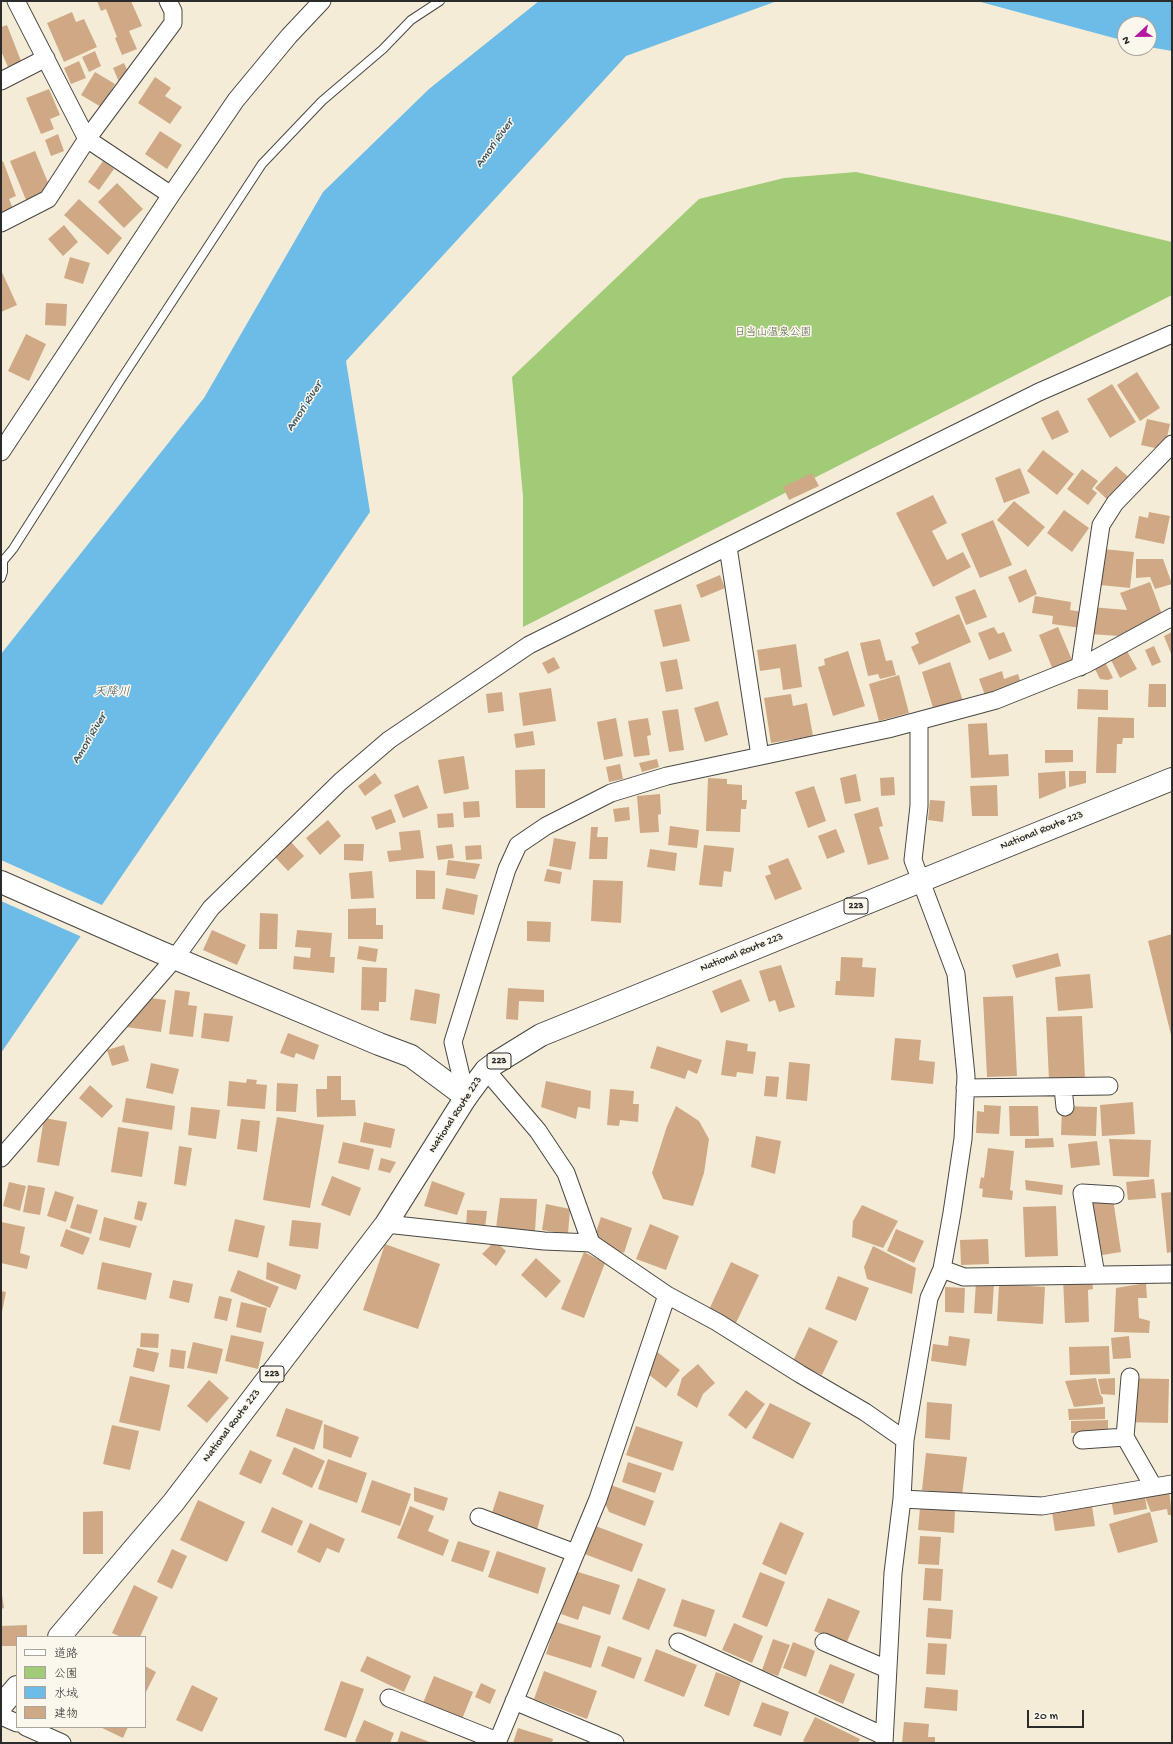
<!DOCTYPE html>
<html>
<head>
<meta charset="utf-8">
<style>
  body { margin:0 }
  #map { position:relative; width:1173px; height:1744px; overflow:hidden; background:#f5ecd7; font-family:"Gochi Hand","Klee One",sans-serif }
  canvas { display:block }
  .frame { position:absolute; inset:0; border:2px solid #2b2b2b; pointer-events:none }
  .legend { position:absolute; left:16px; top:1636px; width:130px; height:92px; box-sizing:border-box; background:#fbf7ec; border:1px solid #a8a59f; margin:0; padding:5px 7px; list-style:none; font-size:12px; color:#2b2b2b }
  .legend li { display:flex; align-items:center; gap:8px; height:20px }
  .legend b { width:20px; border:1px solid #a8a59f }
  .north { position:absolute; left:1117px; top:16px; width:40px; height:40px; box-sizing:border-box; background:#fbf7ec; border:1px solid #a8a59f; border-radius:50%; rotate:248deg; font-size:11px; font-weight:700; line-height:16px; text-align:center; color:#2b2b2b }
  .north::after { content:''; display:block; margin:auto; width:14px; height:18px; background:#b5179e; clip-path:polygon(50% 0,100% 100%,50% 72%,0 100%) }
  .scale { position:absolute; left:1027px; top:1710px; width:57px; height:18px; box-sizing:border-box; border:2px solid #2b2b2b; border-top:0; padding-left:5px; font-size:12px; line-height:14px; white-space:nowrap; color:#2b2b2b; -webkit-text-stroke:3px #fbf7ec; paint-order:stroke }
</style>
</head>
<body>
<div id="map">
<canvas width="1173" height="1744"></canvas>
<div class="frame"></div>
<ul class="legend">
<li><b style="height:5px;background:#fff"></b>道路</li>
<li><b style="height:11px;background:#a1cb77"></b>公園</li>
<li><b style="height:11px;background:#6cbce7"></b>水域</li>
<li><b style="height:11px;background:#cfa986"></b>建物</li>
</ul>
<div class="north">N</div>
<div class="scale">20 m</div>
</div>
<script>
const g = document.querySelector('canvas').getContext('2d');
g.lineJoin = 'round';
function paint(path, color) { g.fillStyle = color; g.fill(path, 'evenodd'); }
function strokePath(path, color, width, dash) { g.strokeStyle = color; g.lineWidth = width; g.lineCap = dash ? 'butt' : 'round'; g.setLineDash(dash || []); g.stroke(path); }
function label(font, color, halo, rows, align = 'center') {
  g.font = font + ' "Gochi Hand","Klee One",sans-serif'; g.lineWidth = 3; g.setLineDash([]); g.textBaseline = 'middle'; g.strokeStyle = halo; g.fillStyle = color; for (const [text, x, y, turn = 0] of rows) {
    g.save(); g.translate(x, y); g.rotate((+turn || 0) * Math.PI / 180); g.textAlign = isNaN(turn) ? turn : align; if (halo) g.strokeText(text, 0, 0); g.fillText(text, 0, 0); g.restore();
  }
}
paint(new Path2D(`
  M856 172 1062 216 1172 242V295L523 627V496L512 377 699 199 784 178Z`), '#a1cb77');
paint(new Path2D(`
  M539 1H777L626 56 346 361 370 512 1 1053V654L204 398 323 192 429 89Z
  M977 1H1172V51L1149 47V24H1125V41Z`), '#6cbce7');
paint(new Path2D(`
  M1 860 104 906 82 937 1 901Z`), '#f5ecd7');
paint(new Path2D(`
  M97 1H131L142 26 129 31 137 49 122 55 115 38 117 37 106 9 101 11Z
  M72 12 76 22 84 19 97 47 64 62 47 23Z
  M7 25 21 61 8 67 1 51V27Z
  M95 51 101 66 89 72 82 57Z
  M79 61 86 78 71 84 64 68Z
  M124 63 130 76 119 82 113 68Z
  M95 72 115 84 101 107 81 95Z
  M155 77 171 88 165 96 182 107 170 124 138 103Z
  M49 89 60 115 50 119 54 129 41 134 26 98Z
  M160 131 182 145 167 169 145 154Z
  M58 134 64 151 51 156 45 140Z
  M35 151 51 190 26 200 10 161Z
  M3 161 16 196 9 199 13 209 1 213V162Z
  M103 161 114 169 99 190 88 182Z
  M117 183 143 209 124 228 98 202Z
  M79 199 122 238 108 255 64 215Z
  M64 225 78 242 63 256 48 239Z
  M70 257 90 263 83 284 64 278Z
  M1 270 17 305 1 312Z
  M46 303 67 304 66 326 45 325Z
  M26 334 46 344 29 381 8 371Z
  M1137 372 1160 408 1140 421 1117 385Z
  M1112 384 1136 422 1110 438 1087 399Z
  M1058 410 1069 432 1052 440 1041 418Z
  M1147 419 1170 424 1164 450 1141 445Z
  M1043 450 1074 474 1057 495 1027 471Z
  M1116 466 1132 480 1111 503 1095 488Z
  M1020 468 1030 493 1004 503 995 478Z
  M1082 469 1098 481 1092 489 1097 493 1088 505 1067 489Z
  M812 473 819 486 789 500 783 487Z
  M933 495 947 523 932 531 947 560 963 552 971 567 933 587 896 513Z
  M1014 501 1045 527 1028 547 997 520Z
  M1064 510 1089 528 1072 552 1047 533Z
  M1149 512 1170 516 1164 544 1135 538 1139 516 1148 518Z
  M993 520 1012 565 980 578 961 534Z
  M1103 549 1134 552 1130 588 1100 585Z
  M1136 559H1163L1172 584 1155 589 1150 577 1136 578Z
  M1026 569 1037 594 1019 603 1008 577Z
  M720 575 725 588 701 598 696 585Z
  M1150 582 1164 620 1120 636 1089 634 1091 607 1127 610 1120 593Z
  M975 589 987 617 966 625 955 597Z
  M1035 596 1071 602 1070 610 1083 612 1081 628 1052 624 1053 616 1032 613Z
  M681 604 690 641 663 647 654 610Z
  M959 614 971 642 919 665 911 647 919 643 915 633Z
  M994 627 998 634 1004 632 1012 651 989 660 978 633Z
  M1058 627 1073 662 1053 670 1039 635Z
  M1172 632V656L1164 636Z
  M880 639 886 661 892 660 896 675 880 679 878 674 868 676 860 643Z
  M796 644 802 687 783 690 780 668 760 671 757 650Z
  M1154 646 1161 662 1152 666 1145 650Z
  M848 651 865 706 833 716 818 667 825 665 824 659Z
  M1127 651 1137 669 1120 678 1111 660Z
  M554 657 560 668 548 674 542 663Z
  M677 659 683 689 666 692 660 662Z
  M950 662 963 701 934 711 922 672Z
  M1105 662 1113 678 1108 680 1100 679 1094 667Z
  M1002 671 1004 679 1018 674 1022 686 986 698 979 679Z
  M899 675 909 713 879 721 869 684Z
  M1149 684H1166V707H1148Z
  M551 688 556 721 523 726 519 693Z
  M1078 689 1108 690V710L1077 709Z
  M502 692 504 711 488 713 486 694Z
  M791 694 793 706 807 703 813 736 771 743 764 698Z
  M718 701 728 735 705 742 694 708Z
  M678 709 684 750 669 752 662 711Z
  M1098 717 1134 718V738H1123L1122 744H1117L1116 773H1096Z
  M616 718 623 756 604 760 597 722Z
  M648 718 651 735 647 736 650 755 634 757 628 721Z
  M987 723 989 755 1008 754 1009 776 971 778 968 724Z
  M533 731 535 745 516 748 514 734Z
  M1045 750H1073V762L1045 763Z
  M464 756 469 789 444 794 438 760Z
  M657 759 659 767 642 772 639 763Z
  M620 764 623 779 609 782 606 767Z
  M545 769V808H516L515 770Z
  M1065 771 1066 788 1039 799 1038 773Z
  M1069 771H1086V783L1069 787Z
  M375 773 382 783 365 796 358 786Z
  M856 774 861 801 845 804 840 778Z
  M894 777 895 795 881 796 880 778Z
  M708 778 727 779V784L742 785V800H747L746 809H741L740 832 706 831Z
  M418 785 428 808 403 818 394 795Z
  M997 785 998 816H972L970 786Z
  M814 786 826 821 808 828 795 792Z
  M660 794 661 814 658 815 659 832 640 833 637 796Z
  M930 800 945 801 943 822 928 820Z
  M479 801 480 817 464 818 463 802Z
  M629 807 630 820 615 822 613 809Z
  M878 807 883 826 879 827 889 859 868 865 854 814Z
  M391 809 396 822 376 830 371 817Z
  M453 813 454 827 438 828 437 814Z
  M328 820 341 836 320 855 306 838Z
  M670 826 699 830 697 848 668 845Z
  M591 827H598L597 837H608L607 859H589Z
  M836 829 845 852 827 859 818 836Z
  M420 830 424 858 389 862 387 851 401 850 399 832Z
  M554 838 576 842 571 870 549 866Z
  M291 842 304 856 288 871 275 857Z
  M344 844H364L363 861 344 860Z
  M452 844 454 858 438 860 436 846Z
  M481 845 482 859 466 860 465 846Z
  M704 845 734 848 731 872 724 871 722 887 699 885Z
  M650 849 677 853 675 871 647 867Z
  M788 858 802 889 775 900 765 876 771 874 768 866Z
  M448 860 480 864 475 879 446 875Z
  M547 869 562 872 560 884 544 881Z
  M416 870 435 871V899H416Z
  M372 871 374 898 351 899 349 873Z
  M593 880 623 881 621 923 591 921Z
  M446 888 478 895 474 915 442 909Z
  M376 908V925H383V939H348V909Z
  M260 913 278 914 277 949H259Z
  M527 921 551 922 550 942 527 941Z
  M212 930 246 945 237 965 203 950Z
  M297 930 332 933 330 957H335L334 973 293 969 294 956 310 958 311 948 295 947Z
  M1172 934V1035H1171L1148 941Z
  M359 946 378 949 376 962 357 959Z
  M1058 953 1061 966 1016 978 1012 965Z
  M841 957 863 958 862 967 876 968 874 997 835 995 836 981H840Z
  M781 965 795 1007 779 1012 775 1000 769 1002 759 971Z
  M362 967 387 968 386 1002H379V1011L361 1010Z
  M1090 974 1093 1008 1058 1011 1055 977Z
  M741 979 750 1001 721 1013 712 991Z
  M508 988 544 990V1002L519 1001 518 1020 506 1019Z
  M415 989 440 994 436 1024 410 1020Z
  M175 990 190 992 188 1005 197 1006 193 1037 169 1034Z
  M1013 996 1017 1076 987 1077 983 997Z
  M151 998 166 1000 161 1032 126 1027 144 1003Z
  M204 1013 233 1016 229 1042 201 1038Z
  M1082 1016 1085 1078 1049 1080 1046 1017Z
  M288 1033 319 1045 314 1060 296 1053 294 1058 280 1053Z
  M895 1038 921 1040 919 1060 935 1062 933 1084 891 1080Z
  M726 1040 748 1044 747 1051 756 1052 753 1074 737 1072 736 1077 721 1075Z
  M124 1045 129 1061 112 1066 107 1050Z
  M657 1046 702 1060 697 1074 688 1070 685 1079 650 1068Z
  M789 1062 810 1064 807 1101 786 1099Z
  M151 1063 179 1069 173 1094 146 1088Z
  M327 1076H341V1100H355L356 1116 317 1117 316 1089H327Z
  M766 1076 779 1077 777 1097 764 1096Z
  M247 1079 257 1080 256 1084 267 1085 265 1109 227 1106 229 1081 246 1083Z
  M546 1081 591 1091 590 1109 578 1107 576 1119 541 1107Z
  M277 1083 298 1084 296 1112 276 1111Z
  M90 1085 113 1106 102 1118 79 1098Z
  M610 1089 634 1091 633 1104H639L638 1122 620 1120 619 1126 607 1125Z
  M126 1098 175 1106 172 1130 122 1122Z
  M1133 1102 1135 1134 1102 1136 1100 1105Z
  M984 1105 1001 1106 999 1134 976 1133 977 1111 984 1112Z
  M676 1106 699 1121 709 1139 704 1173 693 1206 663 1199 652 1173 667 1126Z
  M1009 1106H1038L1039 1136H1010Z
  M1062 1106 1097 1107 1096 1136 1061 1135Z
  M191 1107 220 1110 216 1139 188 1135Z
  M277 1117 324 1125 310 1208 263 1200Z
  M44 1118 67 1122 59 1166 37 1162Z
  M241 1119 260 1121 257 1152 237 1149Z
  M364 1122 395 1129 391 1148 360 1142Z
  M118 1127 149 1132 142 1177 111 1172Z
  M756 1136 781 1141 775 1174 751 1167Z
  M1053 1138 1054 1147 1025 1148V1139Z
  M1109 1139 1151 1140 1149 1177 1113 1176Z
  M1097 1141 1100 1165 1071 1168 1068 1144Z
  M343 1142 374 1149 369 1170 338 1163Z
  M179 1146 192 1148 186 1186 174 1184Z
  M988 1148 1014 1151 1010 1190 1013 1191 1012 1200 982 1197 983 1189 979 1188 981 1177 984 1178Z
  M381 1158 396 1162 390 1173 378 1170Z
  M332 1176 361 1188 350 1216 321 1205Z
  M1154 1179 1156 1198 1128 1200 1126 1182Z
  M1025 1180 1063 1185 1062 1195 1026 1190Z
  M432 1181 465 1193 457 1215 424 1206Z
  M9 1182 26 1186 20 1211 3 1206Z
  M28 1185 45 1188 40 1215 23 1212Z
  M55 1191 74 1197 66 1222 47 1216Z
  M1172 1192V1252L1167 1253 1161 1193Z
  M500 1198 537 1199 535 1231 496 1228Z
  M1113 1199 1121 1252 1096 1256 1087 1203Z
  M138 1201 147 1203 142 1221 134 1219Z
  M77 1204 98 1210 91 1234 70 1228Z
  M546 1204 570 1209 568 1234 542 1230Z
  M862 1205 898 1221 883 1248 852 1237 853 1221Z
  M1056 1206 1058 1256 1025 1257 1023 1207Z
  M467 1210 487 1211 485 1228H466Z
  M104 1217 137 1226 130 1248 99 1240Z
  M601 1217 632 1228 624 1253 593 1241Z
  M235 1219 265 1226 258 1258 228 1251Z
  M292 1220 321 1223 318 1249 289 1246Z
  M1 1222 25 1227 20 1253 30 1256 27 1269 1 1263Z
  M650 1224 679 1236 666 1270 636 1259Z
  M66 1229 90 1238 83 1255 60 1246Z
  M896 1229 924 1241 914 1263 887 1251Z
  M988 1239 989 1264 961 1265 960 1240Z
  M495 1241 506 1251 496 1266 482 1254Z
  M385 1244 440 1264 418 1329 363 1310Z
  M873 1246 916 1268 912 1294 867 1279 864 1267Z
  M584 1252 605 1263 584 1318 561 1309Z
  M536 1258 561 1281 546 1298 521 1275Z
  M102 1262 152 1273 146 1300 97 1289Z
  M267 1262 301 1275 296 1290 266 1279Z
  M731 1262 759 1275 734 1327 707 1314Z
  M238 1270 279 1287 270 1308 230 1291Z
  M838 1276 869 1288 856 1321 825 1309Z
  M1092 1277 1093 1289 1088 1290 1089 1322 1065 1323 1063 1278Z
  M173 1280 193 1284 189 1303 169 1298Z
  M976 1282 994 1284 992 1314 974 1313Z
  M1146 1283 1147 1298H1138L1139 1318 1150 1321 1149 1333 1114 1332 1116 1288Z
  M999 1284 1045 1287 1043 1324 997 1321Z
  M945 1287 965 1288 964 1313 945 1312Z
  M1 1291 6 1292 2 1312H1Z
  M219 1296 232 1299 227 1321 214 1318Z
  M241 1302 267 1308 261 1333 236 1327Z
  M809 1327 838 1341 822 1375 793 1361Z
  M141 1333 159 1334 158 1348 140 1347Z
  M231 1335 264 1342 258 1369 225 1361Z
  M949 1336 970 1339 966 1366 931 1361 933 1344 948 1346Z
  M1129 1336 1131 1358 1113 1359 1111 1338Z
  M193 1342 223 1349 217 1374 187 1368Z
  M1109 1346 1110 1374 1070 1375 1069 1347Z
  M651 1347 680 1370 666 1388 643 1370Z
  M137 1348 159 1353 154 1372 133 1367Z
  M171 1349 186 1351 184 1369 169 1367Z
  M698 1364 715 1383 703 1394 697 1408 677 1395 682 1378Z
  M130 1376 170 1385 160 1431 119 1422Z
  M1096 1378 1100 1394 1103 1398V1404L1074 1407 1065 1381Z
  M1115 1378V1395L1101 1394 1098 1379Z
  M1122 1378 1169 1379 1168 1423 1121 1422Z
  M209 1380 229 1398 207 1423 187 1406Z
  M746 1390 765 1404 746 1429 728 1415Z
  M927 1402 952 1404 950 1440 925 1438Z
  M770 1403 811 1423 793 1459 752 1438Z
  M1105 1407V1419L1069 1420 1068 1409Z
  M286 1408 323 1421 314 1450 276 1436Z
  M1108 1420V1433H1071V1421Z
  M324 1424 359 1437 351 1458 323 1448Z
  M112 1425 139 1431 130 1470 103 1464Z
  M636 1426 683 1442 673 1471 626 1455Z
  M294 1447 325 1461 312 1488 282 1474Z
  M250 1450 272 1460 261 1484 239 1474Z
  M926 1453 967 1457 962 1495 922 1490Z
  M328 1459 367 1473 357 1503 318 1489Z
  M628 1462 662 1473 655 1493 622 1482Z
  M372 1480 411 1494 400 1526 361 1512Z
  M611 1485 654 1501 645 1526 609 1512 605 1503Z
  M414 1487 448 1498 444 1511 414 1501Z
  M499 1491 544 1505 536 1533 490 1519Z
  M1169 1491 1172 1515H1168L1167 1509 1151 1512 1145 1497 1147 1509 1114 1515 1111 1500 1144 1495 1145 1497Z
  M198 1500 245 1522 227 1562 180 1540Z
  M410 1506 434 1516 428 1531 449 1540 443 1556 397 1538Z
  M1092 1506 1095 1526 1055 1531 1052 1512Z
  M272 1507 303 1521 292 1546 261 1532Z
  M920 1508 955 1510 954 1533 918 1530Z
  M103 1511V1554H83V1512Z
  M1150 1512 1158 1542 1118 1553 1109 1524Z
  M780 1522 804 1533 786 1575 762 1564Z
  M310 1523 345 1539 339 1553 327 1548 320 1563 297 1552Z
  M593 1525 643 1544 632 1572 582 1553Z
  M920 1536 941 1537 939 1565 918 1564Z
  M458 1541 490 1551 483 1572 451 1561Z
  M172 1549 187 1556 172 1589 157 1582Z
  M497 1551 546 1568 538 1594 488 1577Z
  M925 1568 943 1569 941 1601 923 1600Z
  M575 1571 620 1585 610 1615 583 1606 578 1620 561 1614Z
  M760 1572 785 1582 767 1627 742 1617Z
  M638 1578 666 1589 649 1630 622 1619Z
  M134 1585 158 1597 140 1637H121L112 1633Z
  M1 1588 4 1608 1 1609Z
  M828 1598 860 1611 846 1644 814 1631Z
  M682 1599 715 1610 706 1637 673 1626Z
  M928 1608 953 1610 951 1639 926 1637Z
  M556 1622 601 1636 591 1668 546 1654Z
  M734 1623 763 1636 752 1663 722 1650Z
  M27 1625V1637H17V1646H1V1626Z
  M773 1639 790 1645 778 1676 762 1670Z
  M793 1642 815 1651 806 1677 783 1668Z
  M928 1643 947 1644 945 1675 926 1674Z
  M608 1646 642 1658 634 1679 601 1666Z
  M656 1649 697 1665 684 1697 644 1681Z
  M367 1656 411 1676 404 1692 360 1671Z
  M830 1664 855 1674 843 1704 818 1693Z
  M145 1666 156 1672 145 1694Z
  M544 1671 597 1691 587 1719 534 1699Z
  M716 1672 741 1681 729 1716 704 1706Z
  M434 1676 473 1692 460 1724 421 1708Z
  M341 1681 364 1689 346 1738 324 1730Z
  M481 1683 496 1690 490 1704 475 1697Z
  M192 1685 218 1698 202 1732 176 1720Z
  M926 1687 958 1690 957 1711 924 1708Z
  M762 1702 789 1712 781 1736 753 1726Z
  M815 1717 860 1739 858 1743H807L803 1741Z
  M364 1720 394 1733 390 1743H359L355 1741Z
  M904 1722 929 1724 928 1737H935V1743H902Z
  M100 1727H128L123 1738Z
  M518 1728 553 1739 552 1743H513Z
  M401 1731 432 1743H397Z`), '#cfa986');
const lane = new Path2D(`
  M1 578 3 572V561L13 549 120 381 262 164 322 101 383 49 411 20 440 1`);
const street = new Path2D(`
  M16 1 87 139 171 195
  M1 81 46 58
  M1 223 48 199 87 139 173 23V11L168 1
  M1 452 171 195 236 100 289 36 322 1
  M728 547 760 756
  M1080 667 1101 525 1115 503 1172 444
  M486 1070 538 1131 566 1173 591 1243
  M965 1088 1109 1086
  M1063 1088 1065 1107
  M466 1097 453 1042 507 869 518 845 546 826 611 793 667 776 888 729 996 700 1086 664 1172 617
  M1 1158 175 958 211 908 340 782 389 740 529 645 1039 392 1172 334
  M386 1224 544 1241 591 1243 667 1295 717 1322 800 1374 865 1412 905 1440
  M942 1269 964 1277 1172 1274
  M1096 1275 1082 1193 1115 1195
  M1125 1437 1130 1377
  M1082 1440 1125 1437 1153 1486
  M902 1499 1042 1506 1172 1484
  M479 1517 575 1553
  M678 1642 884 1736
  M824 1642 887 1669
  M389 1698 497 1741
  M514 1701 615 1743
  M1 1716 17 1723
  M26 1727 62 1743
  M497 1743 598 1499 667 1295
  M884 1743 893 1573 902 1499 905 1440 929 1298 942 1269 952 1213 963 1139 966 1076 956 974 913 860 919 806V721`);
const secondary = new Path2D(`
  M1 882 160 952 379 1044 411 1056 466 1097`);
const highway = new Path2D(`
  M59 1637 173 1503 386 1224 466 1097 486 1070 494 1064 541 1035 1172 779
  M1 1706 17 1687`);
strokePath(lane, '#494845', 10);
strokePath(street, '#494845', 19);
strokePath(secondary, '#494845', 24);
strokePath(highway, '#494845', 24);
strokePath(lane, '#fff', 8);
strokePath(street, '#fff', 17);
strokePath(secondary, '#fff', 22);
strokePath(highway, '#fff', 22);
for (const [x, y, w] of [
  [856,906,24],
  [499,1061,24],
  [272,1374,24]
]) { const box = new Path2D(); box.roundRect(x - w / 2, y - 8, w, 16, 3); g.fillStyle = '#fbf7ec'; g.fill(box); strokePath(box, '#2b2b2b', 1); }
label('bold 10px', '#2b2b2b', null, [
  ["223",856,906],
  ["223",499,1061],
  ["223",272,1374]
]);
label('11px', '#4e5b42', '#fbf7ec', [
  ["日当山温泉公園",773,333]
]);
label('11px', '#2b2b2b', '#fbf7ec', [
  ["National Route 223",1042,831,-22],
  ["National Route 223",742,953,-22],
  ["National Route 223",456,1115,-57],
  ["National Route 223",232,1426,-53]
]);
label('italic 12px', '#3e5663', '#fbf7ec', [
  ["Amori River",495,144,-54],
  ["Amori River",305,407,-57],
  ["天降川",112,693],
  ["Amori River",90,739,-59]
]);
</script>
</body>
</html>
